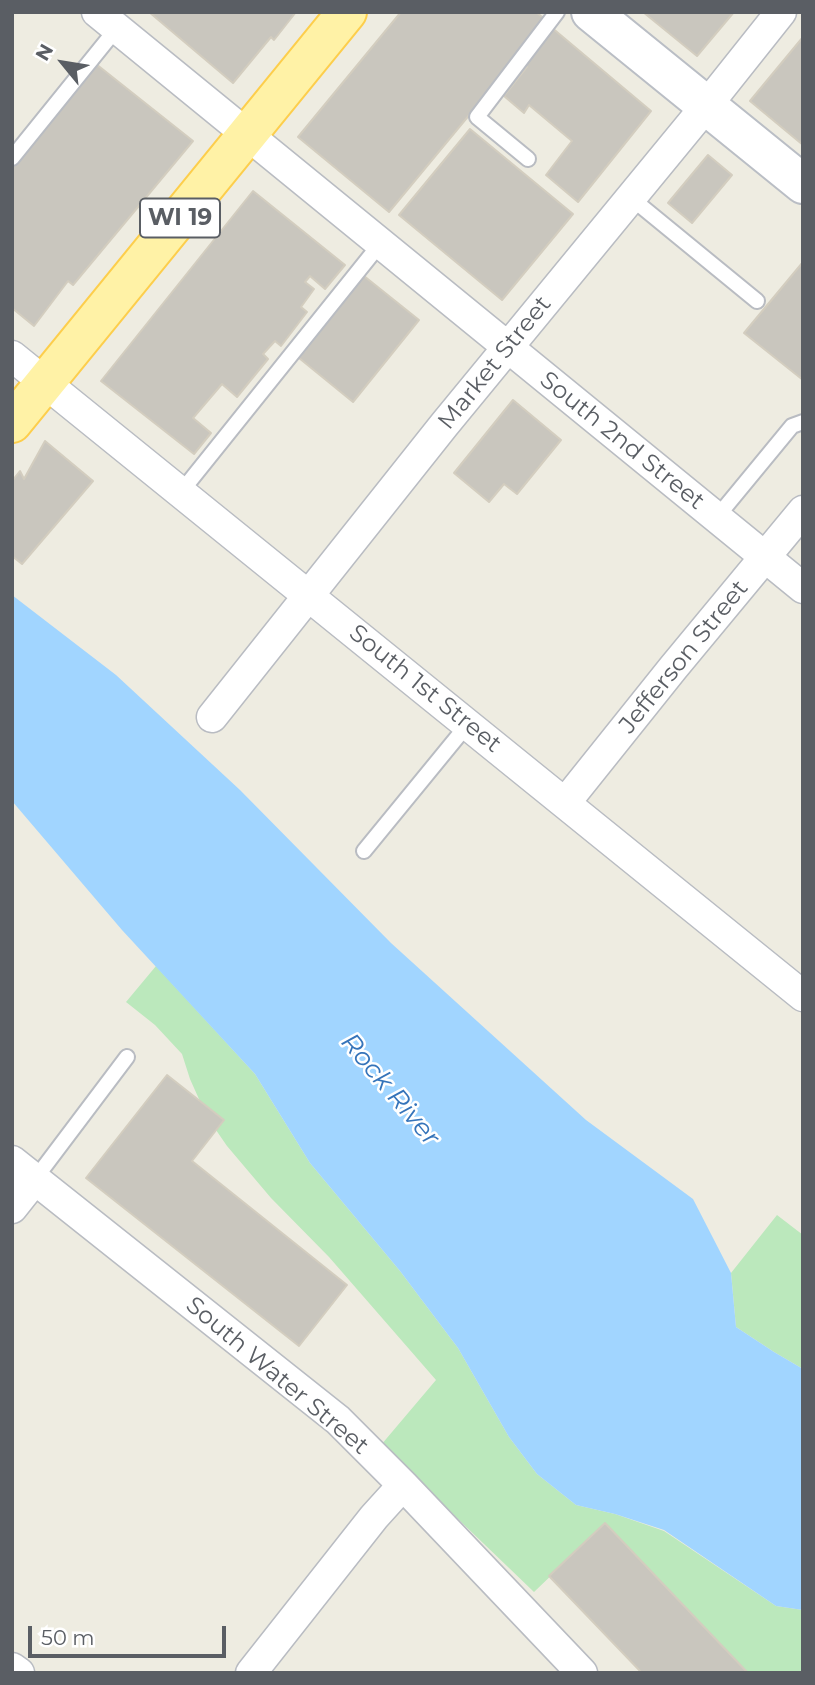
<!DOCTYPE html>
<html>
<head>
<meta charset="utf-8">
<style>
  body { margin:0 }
  #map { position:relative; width:815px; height:1685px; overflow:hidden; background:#eeece1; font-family:Montserrat,sans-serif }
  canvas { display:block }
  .frame { position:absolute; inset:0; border:14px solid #5a5e64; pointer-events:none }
  .north { position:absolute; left:28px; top:28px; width:70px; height:70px; -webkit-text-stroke:5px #fff; paint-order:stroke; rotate:300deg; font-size:19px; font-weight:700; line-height:28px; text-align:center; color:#5a5e64 }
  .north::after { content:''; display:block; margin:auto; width:24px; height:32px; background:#5a5e64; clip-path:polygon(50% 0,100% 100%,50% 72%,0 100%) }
  .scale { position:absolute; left:28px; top:1626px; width:198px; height:32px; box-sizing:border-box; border:4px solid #5a5e64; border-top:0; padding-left:9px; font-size:21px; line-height:24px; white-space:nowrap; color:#5a5e64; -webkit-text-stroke:5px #fff; paint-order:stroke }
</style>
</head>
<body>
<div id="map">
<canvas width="815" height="1685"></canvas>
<div class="frame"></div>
<div class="north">N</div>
<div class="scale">50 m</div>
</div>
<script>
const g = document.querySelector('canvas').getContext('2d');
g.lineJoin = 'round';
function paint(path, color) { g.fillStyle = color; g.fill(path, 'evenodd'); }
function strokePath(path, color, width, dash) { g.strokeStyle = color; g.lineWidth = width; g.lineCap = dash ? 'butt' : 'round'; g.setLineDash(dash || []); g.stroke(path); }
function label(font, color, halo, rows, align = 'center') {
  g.font = font + ' Montserrat,sans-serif'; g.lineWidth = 5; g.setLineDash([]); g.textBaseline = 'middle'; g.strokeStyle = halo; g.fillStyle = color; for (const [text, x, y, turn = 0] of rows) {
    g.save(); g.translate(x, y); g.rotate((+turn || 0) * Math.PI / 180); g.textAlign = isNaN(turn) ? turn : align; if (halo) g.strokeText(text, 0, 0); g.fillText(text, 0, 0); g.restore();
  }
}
paint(new Path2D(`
  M156 966 255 1074 310 1163 400 1271 458 1348 509 1437 537 1474 576 1505 615 1514 664 1531 776 1606 803 1610V1673H748L605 1524 534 1592 381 1445 436 1380 329 1257 271 1198 227 1146 207 1117 190 1079 182 1054 155 1025 126 1002Z
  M777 1215 803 1235V1369L774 1352 736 1327 731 1273Z`), '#bbe8bc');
paint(new Path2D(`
  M12 595 116 675 240 790 391 943 586 1120 693 1199 731 1273 736 1327 774 1352 803 1369V1610L776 1606 664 1530 615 1514 576 1505 537 1474 509 1437 458 1348 400 1271 310 1163 255 1074 122 930 12 801Z`), '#a1d5ff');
const building = new Path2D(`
  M149 12H296L274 40 271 37 233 83Z
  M401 12H536L547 21 389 212 298 137Z
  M643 12H734L697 56Z
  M551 27 651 111 578 202 546 175 572 141 529 105 524 113 504 96 527 67 524 63Z
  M803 37V145L750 101Z
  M96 64 193 141 73 285 68 281 34 326 12 308V166Z
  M470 129 573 214 502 300 399 215Z
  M708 155 732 175 692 223 668 203Z
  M253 191 345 265 325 289 310 276 305 282 314 289 301 307 307 312 281 346 275 341 263 354 268 359 237 397 222 384 193 418 211 433 194 454 101 381Z
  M803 262V380L744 333Z
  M364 276 419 320 353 402 299 358Z
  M513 400 561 440 517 494 504 484 489 502 454 473Z
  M45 441 93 481 22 564 12 556V481L20 471 24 479Z
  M167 1075 224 1120 192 1161 347 1285 299 1346 86 1178Z
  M605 1523 748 1673H642L549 1576Z`);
paint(building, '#c9c6be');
strokePath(building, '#d3cdbf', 2);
const lane = new Path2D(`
  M12 158 117 28
  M528 159 477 117 557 12
  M630 197 757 301
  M181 492 380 244
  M717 517 792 426 803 422
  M364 851 468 724
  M35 1179 127 1057`);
const street = new Path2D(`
  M97 12 803 588
  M12 356 803 996
  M212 717 444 425 707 105 781 12
  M565 803 673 668 803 511
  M12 1161 338 1420 403 1485 582 1673
  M12 1208 35 1179
  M12 1668 19 1673
  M251 1673 374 1517 403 1485`);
const secondary = new Path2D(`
  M591 12 803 184`);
const primary = new Path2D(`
  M12 423 347 12`);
strokePath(lane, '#b9bcc2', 18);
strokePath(street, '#b9bcc2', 33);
strokePath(secondary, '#babec5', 42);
strokePath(primary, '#fdce4c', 42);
strokePath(lane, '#fff', 14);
strokePath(street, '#fff', 30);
strokePath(secondary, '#fff', 38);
strokePath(primary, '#fff2a6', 38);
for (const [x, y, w] of [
  [180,218,80]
]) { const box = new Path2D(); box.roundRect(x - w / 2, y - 19.5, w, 39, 5); g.fillStyle = '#fff'; g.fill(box); strokePath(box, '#5a5e64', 2); }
label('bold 23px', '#5a5e64', null, [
  ["WI 19",180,218]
]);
label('24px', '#5a5e64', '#fff', [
  ["Market Street",495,363,-51],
  ["South 2nd Street",622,441,39],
  ["Jefferson Street",684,657,-51],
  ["South 1st Street",425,689,39],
  ["South Water Street",277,1376,40]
]);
label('italic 26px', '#3574ba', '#fff', [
  ["Rock River",390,1090,50]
]);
</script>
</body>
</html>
